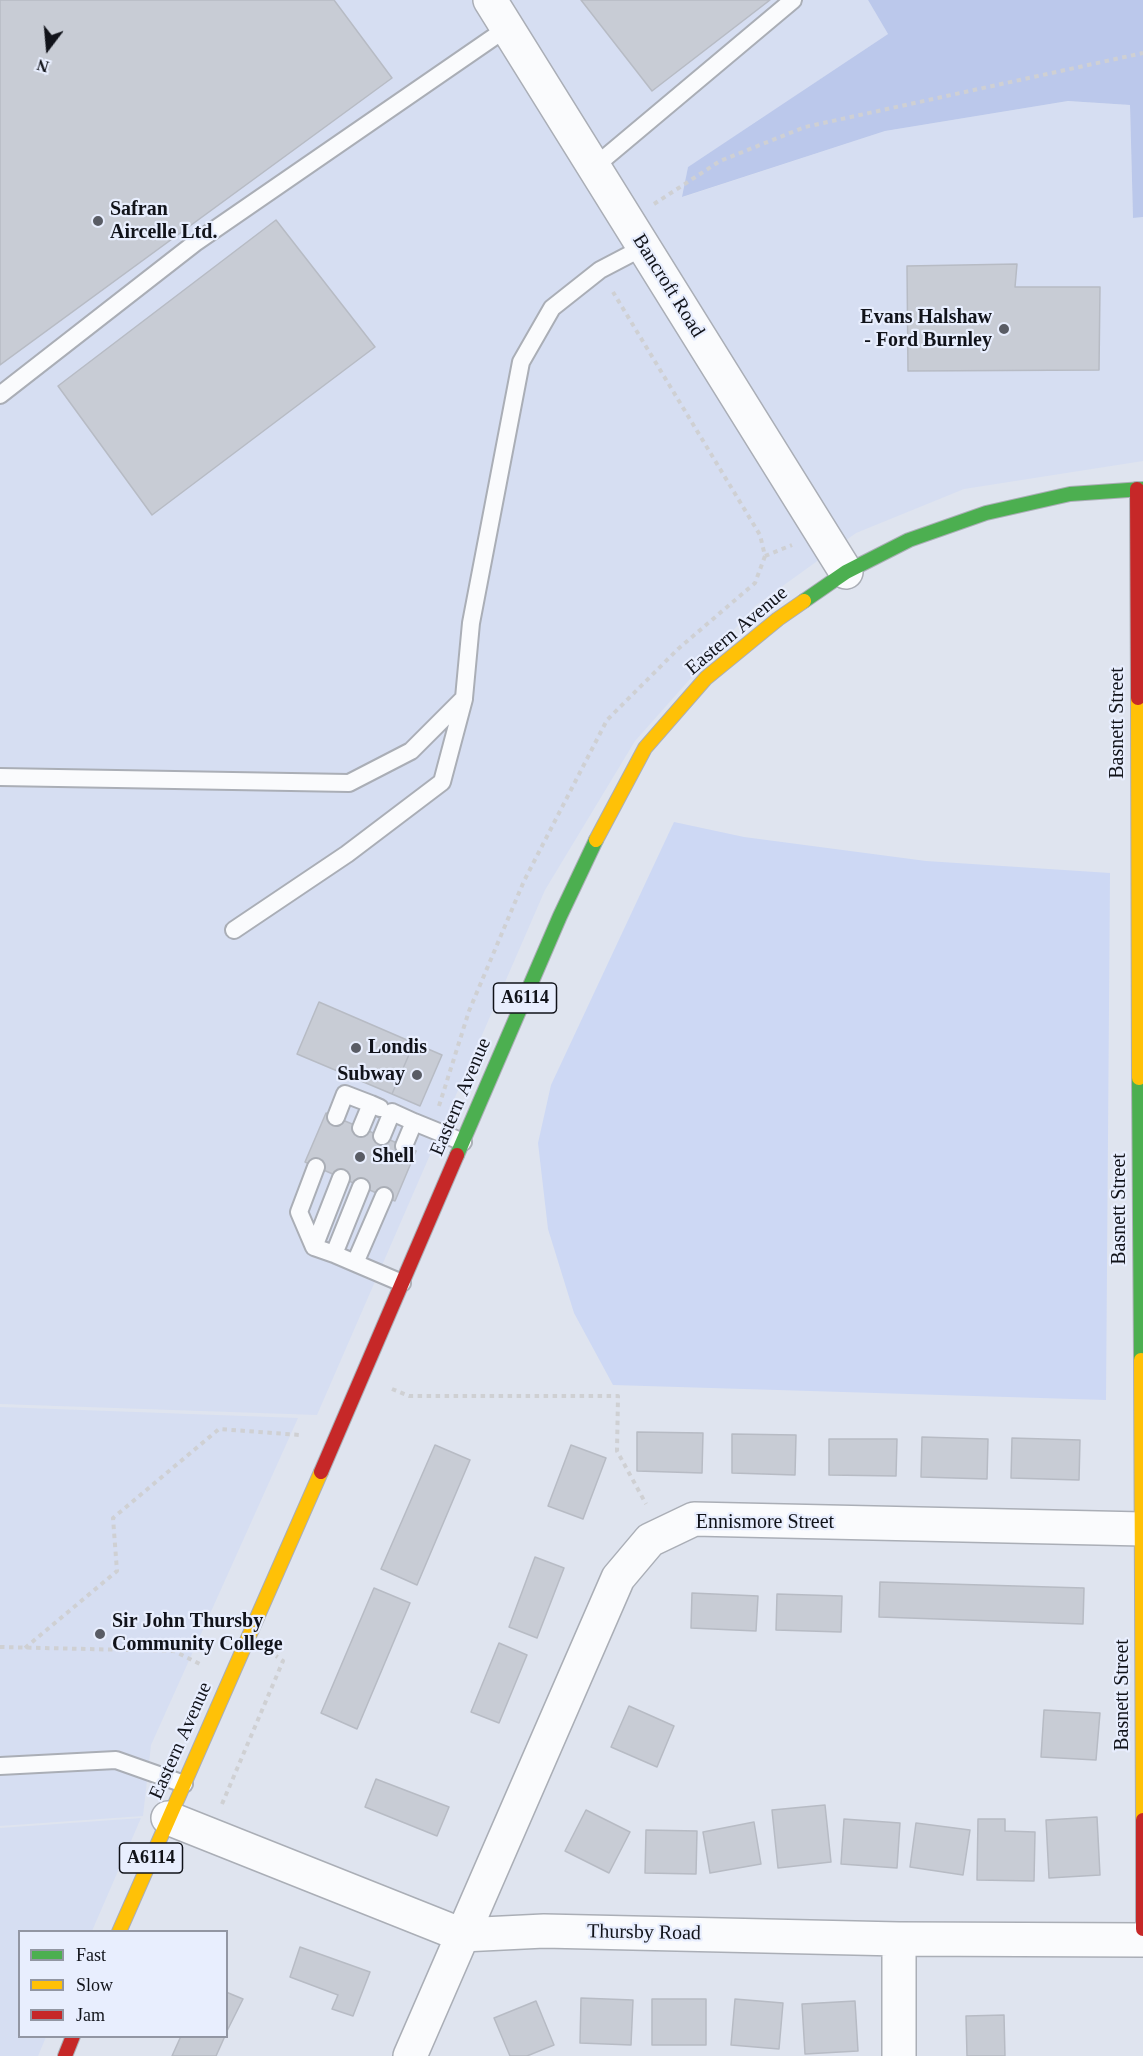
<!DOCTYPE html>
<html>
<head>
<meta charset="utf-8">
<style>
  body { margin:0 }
  #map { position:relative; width:1143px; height:2056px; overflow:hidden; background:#dfe4ef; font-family:Georgia,serif }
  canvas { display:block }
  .legend { position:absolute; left:18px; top:1930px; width:210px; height:108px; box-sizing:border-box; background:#e8eefe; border:2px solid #9296a3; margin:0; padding:8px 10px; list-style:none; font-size:18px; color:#11131a }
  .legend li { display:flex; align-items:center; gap:12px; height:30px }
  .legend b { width:30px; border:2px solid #9296a3 }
  .north { position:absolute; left:18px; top:18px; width:60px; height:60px; -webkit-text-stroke:4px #e8eefe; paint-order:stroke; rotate:196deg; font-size:16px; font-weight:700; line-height:24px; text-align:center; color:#11131a }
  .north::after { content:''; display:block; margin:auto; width:21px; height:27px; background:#11131a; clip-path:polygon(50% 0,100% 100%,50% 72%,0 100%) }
</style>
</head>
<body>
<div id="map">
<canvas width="1143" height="2056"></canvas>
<ul class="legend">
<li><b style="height:8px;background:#4caf50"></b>Fast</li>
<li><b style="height:8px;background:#ffc107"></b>Slow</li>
<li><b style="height:8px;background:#c62828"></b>Jam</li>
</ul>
<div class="north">N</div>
</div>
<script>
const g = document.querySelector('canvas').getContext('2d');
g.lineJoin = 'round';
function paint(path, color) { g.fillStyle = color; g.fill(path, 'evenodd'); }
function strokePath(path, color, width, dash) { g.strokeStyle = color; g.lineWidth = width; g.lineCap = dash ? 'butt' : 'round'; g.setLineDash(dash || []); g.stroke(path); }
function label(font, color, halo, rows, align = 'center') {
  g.font = font + ' Georgia,serif'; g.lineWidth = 4.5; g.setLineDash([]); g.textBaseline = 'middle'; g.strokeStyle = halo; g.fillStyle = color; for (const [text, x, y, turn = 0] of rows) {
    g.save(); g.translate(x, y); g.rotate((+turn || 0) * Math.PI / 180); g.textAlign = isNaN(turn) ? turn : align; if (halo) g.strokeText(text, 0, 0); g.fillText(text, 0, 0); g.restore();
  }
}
paint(new Path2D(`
  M0 0H868L888 34 688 167 683 197 885 131 1068 101 1130 105 1133 218 1143 217V461L964 489 856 533 755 606 635 741 545 890 317 1415 0 1404Z
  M0 1407 298 1418 151 1745 143 1816 0 1826Z
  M141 1818 92 1931 20 1932V2036L46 2037 38 2056H0V1828Z`), '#d6def2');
paint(new Path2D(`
  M674 822 744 837 926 861 1110 873 1106 1400 613 1385 574 1313 548 1229 538 1143 551 1085Z`), '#cdd8f4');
paint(new Path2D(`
  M868 0H1143V217L1133 218 1130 105 1068 101 885 131 682 197 688 167 888 34Z`), '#bbc8eb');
const building = new Path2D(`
  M0 0H334L392 78 0 365Z
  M581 0H770L652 91Z
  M276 220 375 347 152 515 58 386Z
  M1017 264 1015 287H1100L1099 370 908 371 907 266Z
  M319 1002 414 1043 392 1094 297 1054Z
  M414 1043 442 1055 420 1106 392 1094Z
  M326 1113 416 1151 395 1201 305 1162Z
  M637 1432 703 1433 702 1473 637 1471Z
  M732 1434 796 1435 795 1475 732 1473Z
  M922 1437 988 1439 987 1479 921 1477Z
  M1012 1438 1080 1440 1079 1480 1011 1478Z
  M829 1439H897L896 1476 829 1475Z
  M435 1445 470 1460 417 1585 381 1569Z
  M571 1445 606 1458 583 1519 548 1506Z
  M535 1557 564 1568 537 1638 509 1627Z
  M880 1582 1084 1588 1083 1624 879 1617Z
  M374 1588 410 1603 357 1729 321 1713Z
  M692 1593 758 1596 756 1631 691 1628Z
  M777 1594 842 1596 841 1632 776 1630Z
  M499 1643 527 1655 499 1723 471 1712Z
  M629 1706 674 1726 657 1767 611 1747Z
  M1044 1710 1100 1713 1096 1760 1041 1757Z
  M376 1779 449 1807 437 1836 365 1807Z
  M825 1805 831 1862 778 1868 772 1810Z
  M586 1810 630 1832 609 1873 565 1851Z
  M1097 1817 1100 1875 1049 1878 1046 1820Z
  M844 1819 900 1823 897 1868 841 1864Z
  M978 1819H1005V1831L1035 1832 1034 1881 977 1880Z
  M754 1822 761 1864 710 1873 703 1832Z
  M916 1823 970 1830 963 1875 910 1867Z
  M646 1830 697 1831 696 1874 645 1873Z
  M300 1947 370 1972 353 2016 332 2009 338 1995 290 1977Z
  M226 1992 243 1999 226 2033Z
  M581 1998 633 2000 631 2045 580 2043Z
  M652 1999H706V2045H652Z
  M735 1999 783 2003 779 2049 731 2045Z
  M536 2001 554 2045 527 2056H510L494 2018Z
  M855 2001 858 2051 805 2054 802 2004Z
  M1004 2015 1005 2056H967L966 2016Z
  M181 2036H225L216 2056H172Z`);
paint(building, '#c8ccd5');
strokePath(building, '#b7bbc4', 1.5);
const lane = new Path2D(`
  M594 167 793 0
  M0 395 195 243 507 28
  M0 777 349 783 411 751 464 698 471 623 521 362 552 308 600 270 644 247
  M234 930 347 854 442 782 464 699
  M336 1117 345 1094 371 1104
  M361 1128 371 1104 380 1108
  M382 1136 392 1112 414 1122
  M404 1146 414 1122 463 1142
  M384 1196 355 1263 402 1283
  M314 1247 299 1212 316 1167
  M334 1254 314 1247 341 1178
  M355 1263 334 1254 361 1187
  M0 1766 116 1760 184 1784`);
const street = new Path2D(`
  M490 0 846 572
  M168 1818 462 1935 544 1931 899 1939 1143 1940
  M410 2056 618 1578 650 1540 694 1519 1143 1529
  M899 2056V1939`);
const fast = new Path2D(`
  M804 601 846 572 909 540 986 513 1070 494 1143 489
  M1139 1078 1141 1360
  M457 1155 560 916 596 840`);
const slow = new Path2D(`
  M1138 698 1139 1078
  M596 840 645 748 706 678 778 619 804 601
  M1141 1360 1143 1820
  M119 1932 321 1472`);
const jam = new Path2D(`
  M1137 489 1138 698
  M321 1472 457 1155
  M1143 1820V1929
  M65 2056 73 2036`);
strokePath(lane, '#aaaeb6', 20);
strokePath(street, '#aaaeb6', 36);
strokePath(fast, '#aaaeb6', 16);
strokePath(slow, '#aaaeb6', 16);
strokePath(jam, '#aaaeb6', 16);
strokePath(new Path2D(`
  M654 204 720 161 805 127 1143 53
  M765 556 792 545
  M439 1106 469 1011 524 881 607 720 678 649 755 583 765 556 760 535 613 292
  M392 1389 409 1396H618L617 1451 646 1504
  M0 1647 174 1651 200 1664
  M25 1648 117 1571 113 1518 219 1429 300 1435
  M222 1804 283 1661 276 1656`), '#cfd0d3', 4, [4.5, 4.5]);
strokePath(lane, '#fafbfd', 16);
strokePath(street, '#fafbfd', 33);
strokePath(fast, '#4caf50', 14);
strokePath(slow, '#ffc107', 14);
strokePath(jam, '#c62828', 14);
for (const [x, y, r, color] of [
  [98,221,6,"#595c65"],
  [1004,329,6,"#595c65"],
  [356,1048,6,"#595c65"],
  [417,1075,6,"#595c65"],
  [360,1157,6,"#595c65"],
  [100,1634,6,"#595c65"]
]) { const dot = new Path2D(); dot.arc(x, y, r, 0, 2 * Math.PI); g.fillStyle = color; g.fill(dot); strokePath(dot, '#e8eefe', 2); }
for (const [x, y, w] of [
  [525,998,63],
  [151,1858,63]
]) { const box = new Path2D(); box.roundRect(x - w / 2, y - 15, w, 30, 4.5); g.fillStyle = '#e8eefe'; g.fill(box); strokePath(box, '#11131a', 1.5); }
label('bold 18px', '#11131a', null, [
  ["A6114",525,998],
  ["A6114",151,1858]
]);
label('bold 20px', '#11131a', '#e8eefe', [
  ["Safran",110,210],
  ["Aircelle Ltd.",110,233],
  ["Evans Halshaw",992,318,"right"],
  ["- Ford Burnley",992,341,"right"],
  ["Londis",368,1048],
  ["Subway",405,1075,"right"],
  ["Shell",372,1157],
  ["Sir John Thursby",112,1622],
  ["Community College",112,1645]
], 'left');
label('20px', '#11131a', '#e8eefe', [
  ["Bancroft Road",668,286,58],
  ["Eastern Avenue",737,631,-40],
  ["Basnett Street",1118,723,-90],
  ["Eastern Avenue",461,1097,-67],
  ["Basnett Street",1120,1209,-90],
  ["Ennismore Street",765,1523],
  ["Basnett Street",1123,1695,-90],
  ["Eastern Avenue",181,1741,-66],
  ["Thursby Road",644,1933,1]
]);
</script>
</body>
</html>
